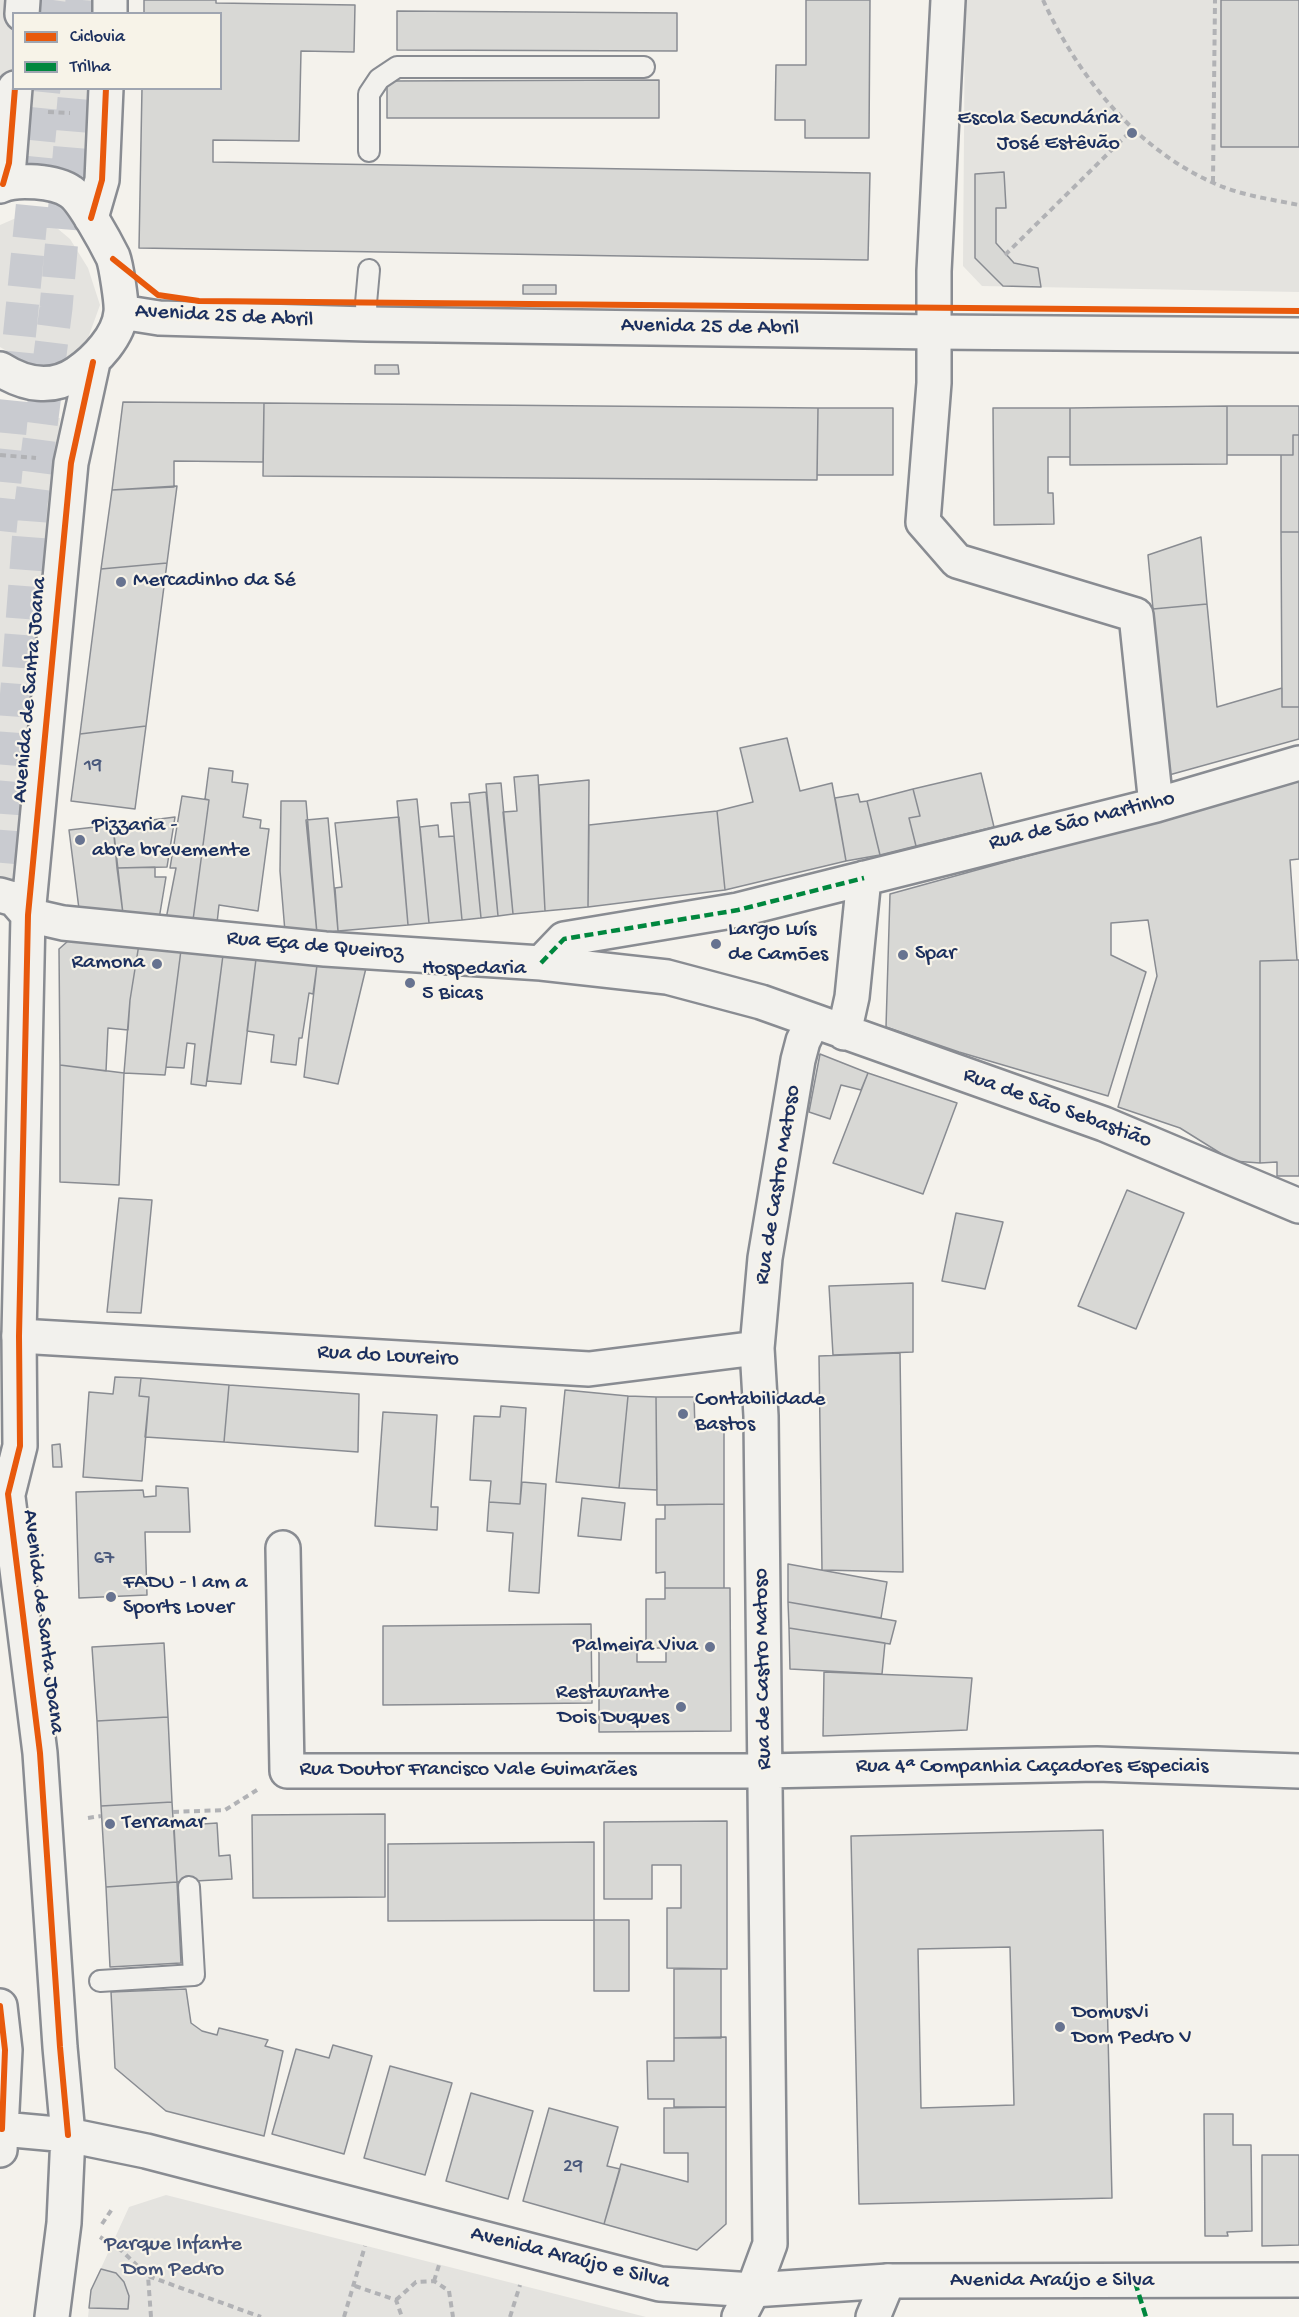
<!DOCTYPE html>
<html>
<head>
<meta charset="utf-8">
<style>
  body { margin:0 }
  #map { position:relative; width:1299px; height:2317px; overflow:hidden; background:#f4f2ec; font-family:"Gochi Hand",sans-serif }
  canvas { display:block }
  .legend { position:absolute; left:12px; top:12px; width:210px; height:78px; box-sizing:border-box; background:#f7f3e8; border:2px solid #9fa5b1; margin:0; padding:8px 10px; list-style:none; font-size:18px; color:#1b2f5e }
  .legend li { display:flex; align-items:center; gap:12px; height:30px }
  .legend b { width:30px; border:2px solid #9fa5b1 }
</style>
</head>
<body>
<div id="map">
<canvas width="1299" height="2317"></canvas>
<ul class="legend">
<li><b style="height:8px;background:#e8590c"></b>Ciclovia</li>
<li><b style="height:8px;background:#00873e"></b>Trilha</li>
</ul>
</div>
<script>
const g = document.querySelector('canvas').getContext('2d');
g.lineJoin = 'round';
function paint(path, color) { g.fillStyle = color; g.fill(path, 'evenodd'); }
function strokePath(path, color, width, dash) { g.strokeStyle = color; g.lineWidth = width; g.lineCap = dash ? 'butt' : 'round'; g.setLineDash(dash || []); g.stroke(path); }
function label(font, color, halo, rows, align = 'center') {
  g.font = font + ' "Gochi Hand",sans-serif'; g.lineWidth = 4.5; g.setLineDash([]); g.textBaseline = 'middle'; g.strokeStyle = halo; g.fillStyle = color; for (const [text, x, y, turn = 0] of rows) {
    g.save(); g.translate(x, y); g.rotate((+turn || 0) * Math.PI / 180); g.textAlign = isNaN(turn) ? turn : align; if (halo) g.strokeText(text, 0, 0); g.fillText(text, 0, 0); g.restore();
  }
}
paint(new Path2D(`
  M0 0H23L14 14V88L0 186Z
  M37 0H99V13L36 14Z
  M965 0H1299V292L982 286 963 266Z
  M28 89H93L89 179 66 167 43 161 20 160Z
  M23 215 45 218 70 239 88 268 100 305 87 341 67 362 45 365 24 361 0 347V225Z
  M0 410 33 418H60L17 884 0 878Z
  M166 2195 646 2317H88L91 2290 129 2207Z`), '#e4e3df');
const building = new Path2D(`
  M144 0H216V3L355 5 354 52 301 51 299 141 213 140V162L870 173 868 260 139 248 142 88H220V14H144Z
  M806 0H870L869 138H805V120H775L776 65H806Z
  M1221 0H1299V147H1221Z
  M397 11 677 13V51L397 50Z
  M659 80V118H387V81Z
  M1004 172 1006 208H996V243L1014 263 1038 268 1041 287 1003 286 975 258V174Z
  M523 285H556V294H523Z
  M375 365H398L399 374H375Z
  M123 402 264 403 263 462 174 461V487L112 490Z
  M264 403 818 408 817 480 263 476Z
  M1227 406V464L1070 465V408Z
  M1227 406H1299V435H1293V455H1227Z
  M818 408H893V475H817Z
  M993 408H1070V457H1048V493H1053L1054 524 994 525Z
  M1293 435H1299V532H1281V455H1293Z
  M177 486 167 563 101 569 112 490Z
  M1281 532H1299V707H1282Z
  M1201 537 1207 604 1153 609 1148 555Z
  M167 563 146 726 80 734 101 569Z
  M1207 604 1217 707 1282 688V707H1299V739L1169 775 1153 609Z
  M146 726 135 809 71 801 80 734Z
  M787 738 800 791 832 783 846 861 725 890 717 811 753 802 740 748Z
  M209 768 233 771 232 782 248 784 243 817 261 820 260 828 269 829 258 911 219 905 217 923 193 920 209 800 205 799Z
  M981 773 994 827 916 846 909 818 920 816 913 789Z
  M538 775 545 911 513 914 503 812 517 811 514 777Z
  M1299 778V859L1290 860 1297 960 1260 961V1163L1233 1161 1180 1128 1118 1107 1157 976 1148 920 1111 923V955L1146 972 1108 1096 959 1052 886 1027 890 894 1219 803Z
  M589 780 588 907 545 911 539 785Z
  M501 783 513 914 498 916 486 784Z
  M913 789 920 816 909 818 916 846 880 855 867 801Z
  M486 792 498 916 481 918 469 794Z
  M858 794 860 802 867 801 880 855 846 861 835 798Z
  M182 796 209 800 193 920 166 919 176 868H170Z
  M417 799 429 923 408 925 397 801Z
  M281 801H306L317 934 285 932 280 871Z
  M470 802 481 918 462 920 451 803Z
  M717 811 725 890 588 907 589 825Z
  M175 817 167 867 117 868 113 825Z
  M399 817 408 925 338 931 335 888 342 887 335 823Z
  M328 818 338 931 317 934 306 820Z
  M113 825 123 914 79 909 69 830Z
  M438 825 439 837 454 836 462 920 429 923 420 827Z
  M155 867V877H166L159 919 123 914 117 868Z
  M68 941 139 944 130 1000 128 1030 108 1028 106 1071 60 1065 59 949Z
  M139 944 181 950 165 1075 124 1073 130 1000Z
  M181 950 223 955 206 1086 191 1084 195 1044 187 1043 184 1068 166 1067Z
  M223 955 256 959 241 1084 207 1081Z
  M256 959 317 965 313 994 309 993 302 1038H299L296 1065 271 1062 274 1035 247 1031Z
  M1297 960H1299V1176H1277V1162L1260 1163V961Z
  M317 965 366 968 338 1084 304 1077Z
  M820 1054 868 1073 861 1090 841 1085 830 1119 809 1112Z
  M60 1065 124 1073 119 1185 60 1182Z
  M868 1073 957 1103 923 1194 833 1163Z
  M1127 1190 1184 1213 1136 1329 1078 1306Z
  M119 1198 152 1200 141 1313 107 1312Z
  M956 1213 1003 1222 985 1289 942 1281Z
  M913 1283V1352L833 1355 829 1286Z
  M900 1353 903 1572 822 1570 819 1356Z
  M115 1377 141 1378 139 1396 149 1397 142 1481 83 1477 89 1392 113 1394Z
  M141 1378 229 1385 224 1442 145 1437 149 1397 139 1396Z
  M229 1385 359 1394 358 1452 224 1442Z
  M565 1390 628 1396 619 1488 556 1482Z
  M628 1396 656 1397 657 1490 619 1488Z
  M656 1397H694L695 1428H724V1504L657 1505Z
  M501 1406 526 1408 520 1504 489 1502 491 1481 470 1480 474 1416 500 1417Z
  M383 1412 437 1415 431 1507H438L437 1530 375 1526Z
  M60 1444 62 1467H53L52 1445Z
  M522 1482 546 1484 539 1593 509 1591 513 1533 487 1531 489 1502 520 1504Z
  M156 1486 188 1488 190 1532H145L147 1595 79 1598 76 1492 143 1490 144 1497 156 1496Z
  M582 1498 625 1503 621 1540 578 1536Z
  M724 1504V1588H665V1572L656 1573V1519H665V1505Z
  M788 1564 887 1582 881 1618 788 1602Z
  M665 1588H730L731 1731 599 1732V1649H637V1662H666V1648H646V1599H665Z
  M788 1602 896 1621 890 1644 789 1628Z
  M591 1624 592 1703 383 1705V1626Z
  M789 1628 885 1643 882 1674 790 1669Z
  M164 1643 168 1717 97 1721 92 1647Z
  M824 1672 972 1678 967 1730 823 1736Z
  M168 1717 172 1802 101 1806 97 1721Z
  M172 1802 177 1882 106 1887 101 1806Z
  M385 1814V1897L253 1898 252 1815Z
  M727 1821V1969L667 1968V1908H681V1865H652V1899H604V1822Z
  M217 1823 219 1856 230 1855 232 1879 177 1882 174 1826Z
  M1103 1830 1112 2198 859 2204 851 1836ZM1010 1947 1014 2105 921 2108 918 1949Z
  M594 1842V1920L388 1921V1844Z
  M177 1882 181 1963 110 1967 106 1887Z
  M594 1920H629V1991H594Z
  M674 1969H721V2038H674Z
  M186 1989 191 2023 202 2031 217 2035 219 2028 268 2040 265 2046 283 2051 264 2136 166 2111 115 2068 111 1992Z
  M726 2037V2107H674V2099H648L647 2061H674V2038Z
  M333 2045 372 2056 344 2154 272 2134 296 2049 329 2058Z
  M390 2066 452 2083 425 2175 364 2158Z
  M471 2093 533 2111 508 2199 446 2181Z
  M726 2107V2224L697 2250 604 2224 621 2164 688 2182V2153H664V2108Z
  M549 2108 618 2127 607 2166 620 2169 604 2224 523 2201Z
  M1204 2114H1233V2145H1251L1252 2231 1227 2232 1228 2236H1205Z
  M1262 2155H1299V2245L1262 2246Z
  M101 2269 116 2273 124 2282 129 2296 128 2309 89 2308 91 2290Z`);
paint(building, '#d8d8d5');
strokePath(building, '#898c92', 1.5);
strokePath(new Path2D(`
  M51 14 53 0
  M81 14 82 0
  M0 531 44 88
  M0 912 31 504 56 308 75 88`), '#c9cbd0', 33, [33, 16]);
const lane = new Path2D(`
  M369 151V94L379 79 397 67H644
  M367 324 366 303 369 270
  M100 1981 194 1975 189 1887`);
const street = new Path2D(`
  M948 0 934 271V383L923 522 957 561 1136 615 1156 805
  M28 915 63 923 325 949 541 963 667 977 761 1002 1104 1124 1299 1206
  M541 963 564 939 738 910 1156 805 1299 763
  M844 1033 852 997 864 878
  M19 1336 589 1369 757 1348
  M283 1548 287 1771H765L1097 1764 1299 1771
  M739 2317 753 2290 770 2244 761 1416 757 1348 765 1258 798 1060 803 1041 813 1021
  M873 2317 888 2281`);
const secondary = new Path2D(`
  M22 14 23 0
  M110 14V0
  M3 184 9 163 15 88
  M0 186C16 178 56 181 71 192 83 200 106 243 113 257 116 265 122 303 121 312 119 336 96 360 77 373 52 390 25 385 0 369
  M91 218 102 180 106 88
  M121 312 159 318 367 324 935 332 1299 335
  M0 895 14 899 28 915
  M5 1473 40 1753 60 2047 68 2135 64 2223 52 2317
  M8 1494 20 1446 19 1336 28 915 71 463 93 362
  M0 2006 5 2050 0 2150
  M2 2129 68 2135 146 2151 660 2284 753 2290 888 2281 1299 2280`);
strokePath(lane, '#898c92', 24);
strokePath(street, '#898c92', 38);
strokePath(secondary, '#898c92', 38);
strokePath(new Path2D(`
  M1043 0C1079 79 1140 154 1223 187 1247 196 1274 200 1299 205
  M48 112 70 113
  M1213 182 1215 0
  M1005 255 1134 128
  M0 455 36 458
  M173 1812 225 1810 257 1790
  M88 1818 101 1816
  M102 2224 112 2209
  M100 2237 122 2251 148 2276
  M434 2281 439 2265
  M355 2286 396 2300 402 2317
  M396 2300 416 2282 434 2281 449 2291 453 2317
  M151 2317 148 2276 261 2317
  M344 2317 365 2246
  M510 2317 520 2285`), '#b1b2b5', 4, [6, 4.5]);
strokePath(lane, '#f2f1ed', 20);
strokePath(street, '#f2f1ed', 33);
strokePath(secondary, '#f2f1ed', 33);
strokePath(new Path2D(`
  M541 963 564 939 738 910 864 878
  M1135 2282 1146 2317`), '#00873e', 4.5, [9, 4.5]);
strokePath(new Path2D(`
  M3 184 9 163 15 88
  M91 218 102 180 106 88
  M113 259 158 295 199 301 1299 311
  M0 2006 5 2050 2 2129
  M68 2135 60 2047 40 1753 8 1494 20 1446 19 1336 28 915 71 463 93 362`), '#e8590c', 6);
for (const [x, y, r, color] of [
  [1132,133,6,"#677390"],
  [121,582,6,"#677390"],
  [80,840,6,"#677390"],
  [716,944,6,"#677390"],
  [903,955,6,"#677390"],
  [157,964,6,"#677390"],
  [410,983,6,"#677390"],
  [683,1414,6,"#677390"],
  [111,1597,6,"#677390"],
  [710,1647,6,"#677390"],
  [681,1707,6,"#677390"],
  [110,1824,6,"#677390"],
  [1060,2027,6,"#677390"]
]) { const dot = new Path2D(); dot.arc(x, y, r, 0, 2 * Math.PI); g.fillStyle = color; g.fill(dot); strokePath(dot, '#f7f3e8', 2); }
label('20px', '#4a597c', null, [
  ["19",93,767],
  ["67",104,1560],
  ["29",573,2168]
]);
label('22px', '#1b2f5e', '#f7f3e8', [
  ["Escola Secundária",1120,120,"right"],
  ["José Estêvão",1120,145,"right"],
  ["Mercadinho da Sé",133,582],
  ["Pizzaria -",92,827],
  ["abre brevemente",92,852],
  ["Largo Luís",728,931],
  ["de Camões",728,956],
  ["Spar",915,955],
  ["Ramona",145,964,"right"],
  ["Hospedaria",422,970],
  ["5 Bicas",422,995],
  ["Contabilidade",695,1401],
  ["Bastos",695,1426],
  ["FADU - I am a",123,1584],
  ["Sports Lover",123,1609],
  ["Palmeira Viva",698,1647,"right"],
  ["Restaurante",669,1694,"right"],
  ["Dois Duques",669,1719,"right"],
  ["Terramar",122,1824],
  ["DomusVi",1072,2014],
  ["Dom Pedro V",1072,2039]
], 'left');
label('22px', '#1b2f5e', '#f7f3e8', [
  ["Avenida 25 de Abril",224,317,3],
  ["Avenida 25 de Abril",710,328,1],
  ["Avenida de Santa Joana",31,690,-85],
  ["Rua de São Martinho",1082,822,-14],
  ["Rua Eça de Queiroz",315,947,5],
  ["Rua de São Sebastião",1057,1109,20],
  ["Rua de Castro Matoso",779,1185,-81],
  ["Rua do Loureiro",388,1357,3],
  ["Avenida de Santa Joana",42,1622,83],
  ["Rua de Castro Matoso",764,1669,-91],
  ["Rua 4ª Companhia Caçadores Especiais",1032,1768],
  ["Rua Doutor Francisco Vale Guimarães",468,1771],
  ["Avenida Araújo e Silva",570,2259,14],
  ["Avenida Araújo e Silva",1052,2282]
]);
label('22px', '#415076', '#f7f3e8', [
  ["Parque Infante",173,2246],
  ["Dom Pedro",173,2271]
]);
</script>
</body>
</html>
